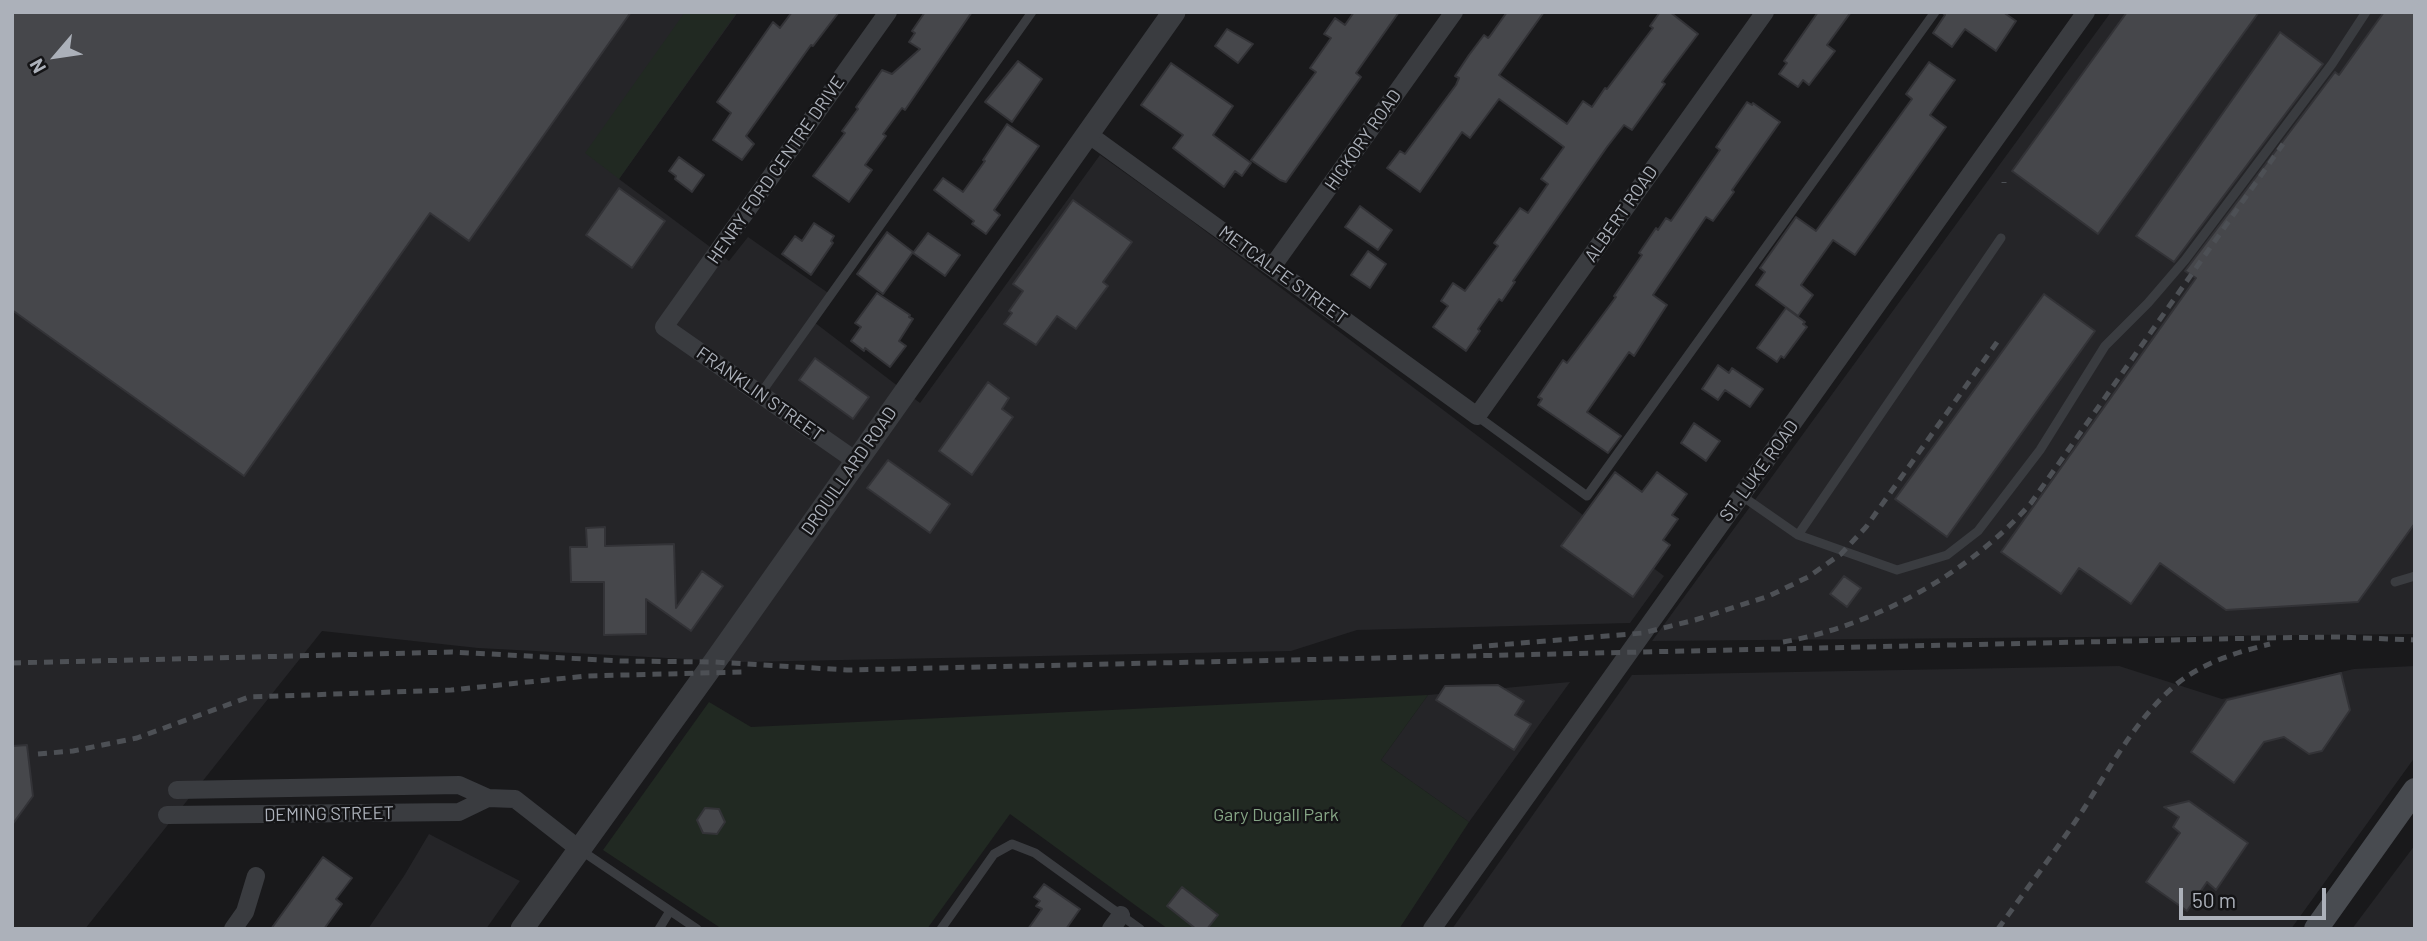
<!DOCTYPE html>
<html>
<head>
<meta charset="utf-8">
<style>
  body { margin:0 }
  #map { position:relative; width:2427px; height:941px; overflow:hidden; background:#19191b; font-family:Barlow,sans-serif }
  canvas { display:block }
  .frame { position:absolute; inset:0; border:14px solid #acb1ba; pointer-events:none }
  .north { position:absolute; left:21px; top:21px; width:70px; height:70px; -webkit-text-stroke:5px #141416; paint-order:stroke; rotate:241deg; font-size:19px; font-weight:700; line-height:28px; text-align:center; color:#acb1ba }
  .north::after { content:''; display:block; margin:auto; width:24px; height:32px; background:#acb1ba; clip-path:polygon(50% 0,100% 100%,50% 72%,0 100%) }
  .scale { position:absolute; left:2179px; top:888px; width:147px; height:32px; box-sizing:border-box; border:4px solid #acb1ba; border-top:0; padding-left:9px; font-size:21px; line-height:24px; white-space:nowrap; color:#acb1ba; -webkit-text-stroke:5px #141416; paint-order:stroke }
</style>
</head>
<body>
<div id="map">
<canvas width="2427" height="941"></canvas>
<div class="frame"></div>
<div class="north">N</div>
<div class="scale">50 m</div>
</div>
<script>
const g = document.querySelector('canvas').getContext('2d');
g.lineJoin = 'round';
function paint(path, color) { g.fillStyle = color; g.fill(path, 'evenodd'); }
function strokePath(path, color, width, dash) { g.strokeStyle = color; g.lineWidth = width; g.lineCap = dash ? 'butt' : 'round'; g.setLineDash(dash || []); g.stroke(path); }
function label(font, color, halo, rows, align = 'center') {
  g.font = font + ' Barlow,sans-serif'; g.lineWidth = 5; g.setLineDash([]); g.textBaseline = 'middle'; g.strokeStyle = halo; g.fillStyle = color; for (const [text, x, y, turn = 0] of rows) {
    g.save(); g.translate(x, y); g.rotate((+turn || 0) * Math.PI / 180); g.textAlign = isNaN(turn) ? turn : align; if (halo) g.strokeText(text, 0, 0); g.fillText(text, 0, 0); g.restore();
  }
}
paint(new Path2D(`
  M12 12H738L619 179 729 261 748 237 834 297 814 322 920 403 1100 155 1180 212 1664 576 1630 623 1357 630 1291 651 743 662 478 648 322 631 85 929H12Z
  M2111 12H2415V634L1652 641Z
  M2119 666 2222 699 2354 669 2415 666V757L2291 929H1452L1632 675Z
  M1570 682 1469 822 1381 760 1428 695Z
  M429 834 520 881 486 929H368L404 876Z
  M2415 845V929H2352Z`), '#252528');
paint(new Path2D(`
  M685 12H737L619 179 585 153Z
  M1428 695 1381 760 1469 822 1399 929H1168L1010 814 927 929H722L603 850 709 702 751 727Z`), '#212922');
const building = new Path2D(`
  M12 12H631L469 241 430 213 244 476 12 310Z
  M792 12H839L813 46 811 45 746 136 754 144 742 160 713 140 731 113 717 102 773 22 780 28Z
  M925 12H972L905 110 902 108 883 134 886 136 865 165 872 170 849 202 813 176 845 133 842 131 858 109 856 107 882 70 892 74 920 49 909 42 915 33 912 31Z
  M1354 12H1399L1356 73 1361 77 1286 182 1280 180 1251 160 1316 72 1310 68 1331 38 1324 34 1335 18 1345 25Z
  M1507 12H1544L1499 75 1567 124 1583 101 1592 107 1605 88 1607 89 1653 28 1650 26 1660 12H1670L1698 34 1662 82 1665 84 1632 130 1624 125 1607 147 1513 281 1515 282 1502 301 1499 299 1478 329 1480 331 1466 351 1433 327 1448 306 1441 301 1453 283 1465 291 1498 246 1494 243 1520 208 1528 213 1548 184 1541 179 1564 147 1499 99 1470 138 1462 132 1420 192 1387 168 1400 151 1405 154 1456 85 1459 78 1455 76 1469 55 1484 35 1488 38 1490 36Z
  M1818 12H1851L1827 45 1835 51 1809 85 1803 80 1798 87 1779 74 1787 63 1784 61Z
  M1942 12H2003L2016 21 1996 51 1965 29 1952 47 1933 33 1945 15Z
  M2127 12H2259L2098 234 2012 171Z
  M2384 12H2415V523L2358 602 2226 610 2160 563 2131 604 2079 568 2061 594 2001 552 2196 278 2185 271 2335 72 2339 75Z
  M1227 29 1253 44 1238 63 1215 46Z
  M2280 32 2323 64 2174 262 2136 236Z
  M1018 61 1042 79 1012 122 985 102Z
  M1929 62 1955 80 1930 115 1946 127 1855 255 1833 240 1801 285 1813 295 1798 316 1756 285 1765 272 1760 268 1796 217 1816 231 1912 99 1906 94Z
  M1171 63 1233 106 1213 135 1251 163 1242 176 1235 171 1224 187 1173 148 1183 135 1141 105Z
  M1747 102 1752 105 1753 103 1780 122 1732 190 1734 192 1713 221 1706 217 1653 295 1667 305 1634 356 1629 352 1587 412 1621 436 1608 453 1538 405 1542 399 1538 397 1563 360 1567 363 1616 297 1614 296 1642 255 1639 253 1656 228 1658 230 1666 218 1671 221 1720 150 1716 147Z
  M1007 124 1039 146 994 210 1000 215 986 234 972 224 974 221 934 190 943 178 963 192 985 161 983 160Z
  M679 157 704 175 692 192 675 179 676 176 669 171Z
  M619 188 665 221 632 268 586 235Z
  M1073 200 1132 242 1103 282 1108 286 1076 329 1057 316 1036 345 1004 324 1012 313 1009 311 1023 291 1013 284Z
  M1360 206 1392 230 1378 250 1345 227Z
  M814 223 834 236 831 241 833 243 811 275 782 254 795 236 802 241Z
  M887 232 913 252 883 294 857 274Z
  M928 233 960 255 945 276 913 253Z
  M1368 251 1386 264 1370 288 1351 275Z
  M877 293 910 315 909 317 913 319 899 341 906 346 890 367 865 348 864 351 851 341 861 327 855 323Z
  M2044 294 2095 331 1947 537 1895 499Z
  M1786 308 1805 322 1803 324 1807 327 1784 358 1781 356 1777 362 1757 348Z
  M815 358 869 397 853 419 799 380Z
  M1718 365 1729 373 1732 368 1763 389 1750 407 1725 390 1718 400 1702 389Z
  M988 382 1009 398 1002 409 1013 417 972 475 939 451Z
  M1694 423 1720 441 1706 461 1681 443Z
  M888 460 950 504 930 533 867 488Z
  M1615 472 1642 492 1657 472 1687 494 1672 515 1678 519 1663 540 1670 545 1633 597 1561 546Z
  M605 527V546L674 544 676 608 702 571 723 586 691 631 646 599V634L604 635V582H571L570 547H587L586 528Z
  M1844 576 1861 588 1847 607 1830 594Z
  M2341 673 2350 710 2322 751 2309 754 2284 737 2264 742 2234 783 2191 752 2227 700Z
  M1498 685 1524 701 1515 715 1531 724 1514 750 1436 700 1445 686Z
  M27 745 33 796 12 825V746Z
  M2189 801 2248 843 2216 890 2207 882 2187 911 2146 882 2180 833 2173 827 2179 817 2164 807Z
  M705 808 719 809 725 822 717 834 703 833 697 820Z
  M323 857 352 878 336 899 342 904 324 929H271Z
  M1044 884 1080 909 1066 929H1028L1042 909 1036 906 1040 901 1034 897Z
  M1182 887 1218 915 1207 929H1196L1167 906Z`);
paint(building, '#46474b');
strokePath(building, '#333337', 2);
strokePath(new Path2D(`
  M761 393 1032 12
  M1477 416 1587 496 1935 12
  M1742 496 1798 535 1897 570 1947 555 1978 531 2040 450 2105 346 2148 303 2185 260 2332 64 2366 12
  M1798 535 2001 238
  M2395 582 2415 576
  M579 849 697 929
  M659 929 670 911
  M941 929 994 854 1012 844 1035 853 1140 929`), '#3a3c40', 9);
strokePath(new Path2D(`
  M1088 134 1477 416 1765 12
  M1272 267 1454 12
  M856 461 664 327 888 12
  M177 790 459 785 488 798 515 799 579 849
  M167 815 459 812 488 798
  M233 929 245 912 256 876
  M1111 929 1121 915
  M1432 929 2086 12`), '#3a3c40', 18);
strokePath(new Path2D(`
  M522 929 706 674 1174 12`), '#3a3c40', 23);
strokePath(new Path2D(`
  M2316 929 2415 790`), '#484b50', 24);
strokePath(new Path2D(`
  M2004 183V182
  M1783 642C1874 626 1970 573 2031 503L2283 144
  M1473 647 1643 633 1695 620 1769 596 1808 577 1841 554 1866 527 2000 338
  M12 663 452 652 621 661 714 662 847 670 2261 638 2340 637 2415 640
  M38 754 73 751 137 738 249 697 451 690 586 676 742 672
  M1998 929C2027 888 2058 848 2085 807 2112 764 2138 716 2178 683 2204 662 2238 652 2270 644`), '#4d5055', 5, [9, 7]);
label('18px', '#acb1ba', '#141416', [
  ["HICKORY ROAD",1363,140,-55],
  ["HENRY FORD CENTRE DRIVE",776,170,-55],
  ["ALBERT ROAD",1621,214,-55],
  ["METCALFE STREET",1283,275,36],
  ["FRANKLIN STREET",760,394,35],
  ["DROUILLARD ROAD",849,471,-55],
  ["ST. LUKE ROAD",1759,471,-54],
  ["DEMING STREET",329,814,-1]
]);
label('18px', '#85a485', '#141416', [
  ["Gary Dugall Park",1276,815]
]);
</script>
</body>
</html>
